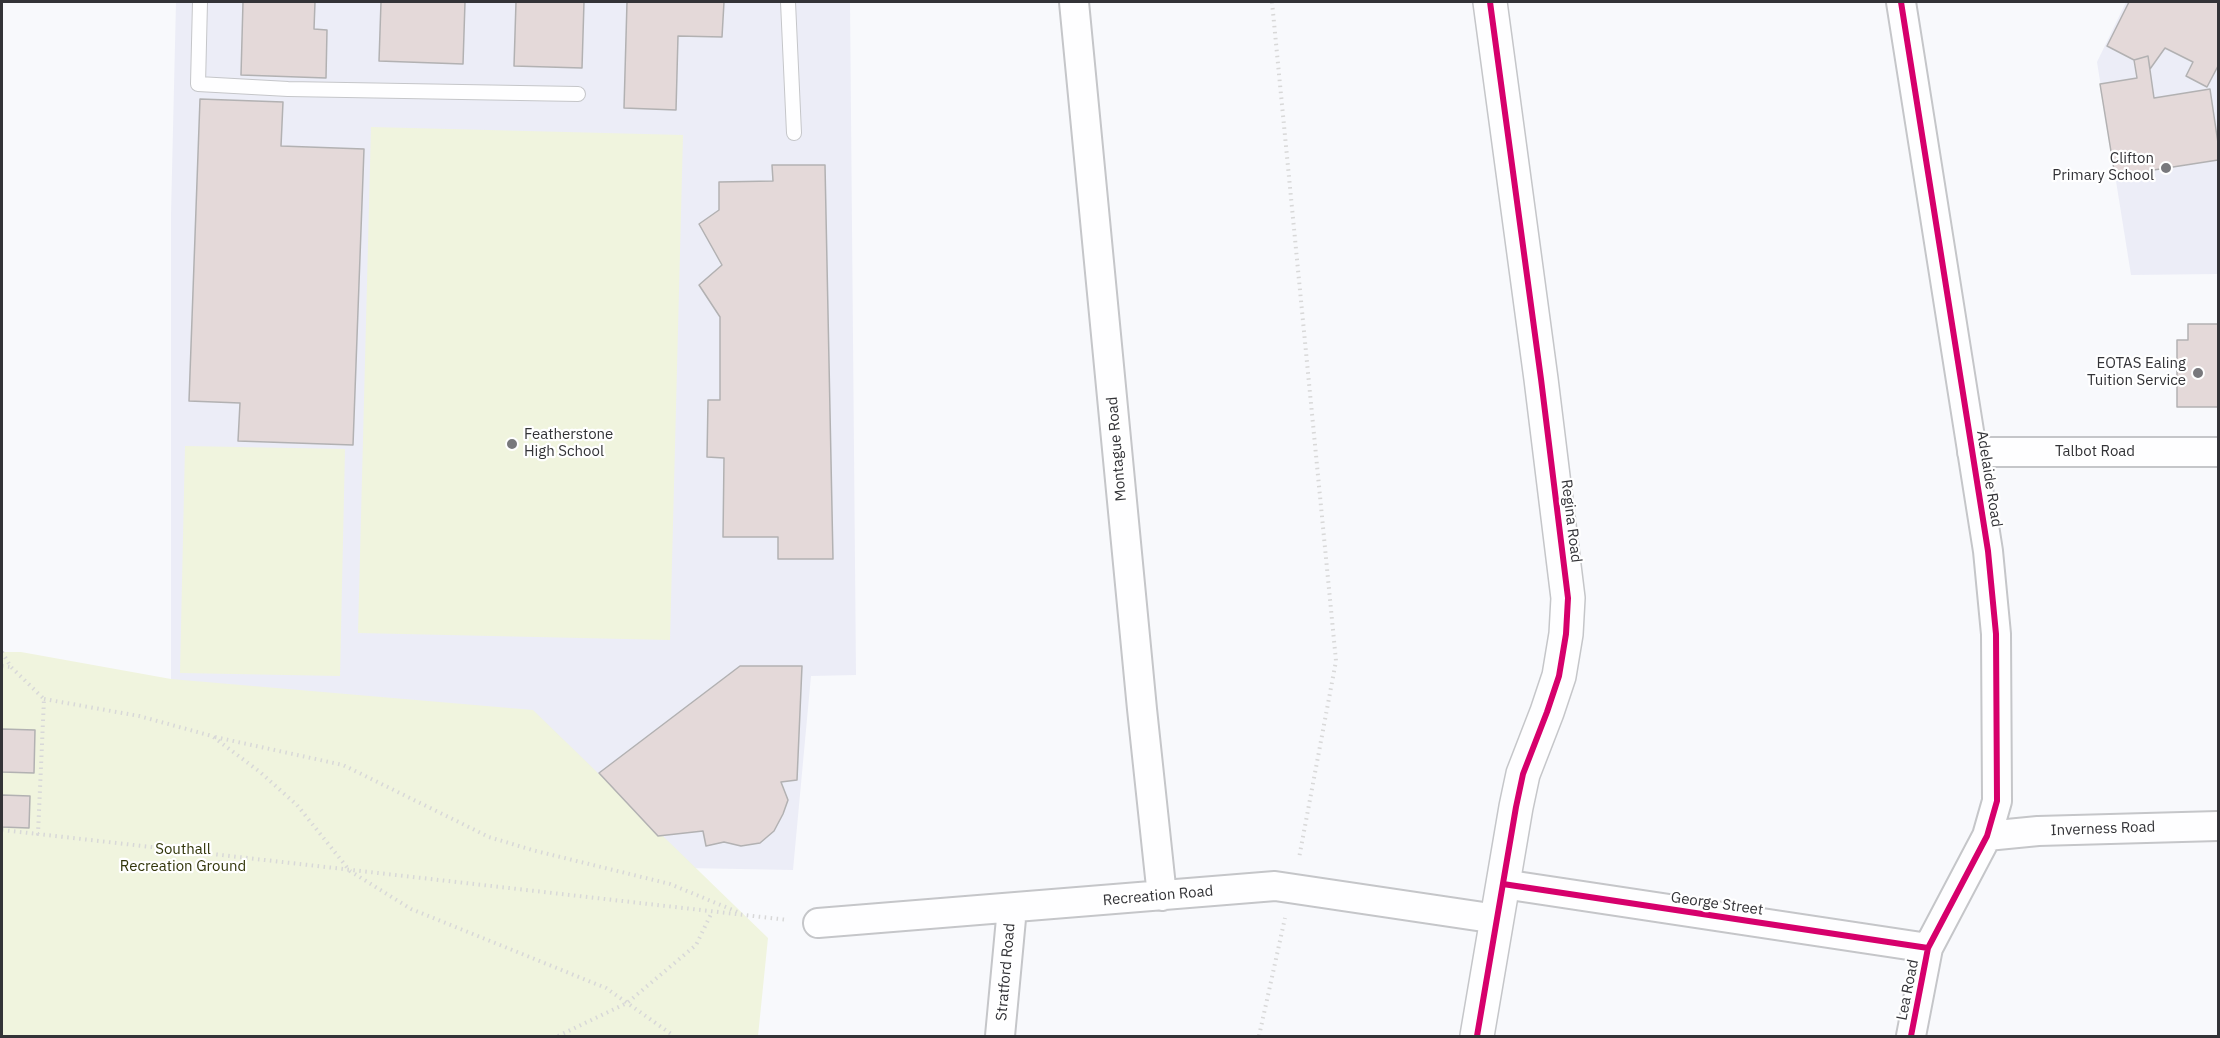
<!DOCTYPE html>
<html>
<head>
<meta charset="utf-8">
<style>
  body { margin:0 }
  #map { position:relative; width:2220px; height:1038px; overflow:hidden; background:#f8f9fc; font-family:"IBM Plex Sans",sans-serif }
  canvas { display:block }
  .frame { position:absolute; inset:0; border:3px solid #333337; pointer-events:none }
</style>
</head>
<body>
<div id="map">
<canvas width="2220" height="1038"></canvas>
<div class="frame"></div>
</div>
<script>
const g = document.querySelector('canvas').getContext('2d');
g.lineJoin = 'round';
function paint(path, color) { g.fillStyle = color; g.fill(path, 'evenodd'); }
function strokePath(path, color, width, dash) { g.strokeStyle = color; g.lineWidth = width; g.lineCap = dash ? 'butt' : 'round'; g.setLineDash(dash || []); g.stroke(path); }
function label(font, color, halo, rows, align = 'center') {
  g.font = font + ' "IBM Plex Sans",sans-serif'; g.lineWidth = 4.5; g.setLineDash([]); g.textBaseline = 'middle'; g.strokeStyle = halo; g.fillStyle = color; for (const [text, x, y, turn = 0] of rows) {
    g.save(); g.translate(x, y); g.rotate((+turn || 0) * Math.PI / 180); g.textAlign = isNaN(turn) ? turn : align; if (halo) g.strokeText(text, 0, 0); g.fillText(text, 0, 0); g.restore();
  }
}
paint(new Path2D(`
  M176 2H850L856 675 811 676 793 870 685 868 171 679V214Z
  M2126 2H2218V274L2131 275 2097 62Z`), '#ecedf7');
paint(new Path2D(`
  M371 127 683 135 670 640 358 633Z
  M185 446 345 449 340 676 180 673Z
  M2 652H21L171 679 533 710 768 938 758 1036H2Z`), '#f0f4de');
const building = new Path2D(`
  M243 2H315L314 29 327 30 326 78 241 75Z
  M381 2H465L463 64 379 61Z
  M516 2H584L582 68 514 66Z
  M627 2H724L722 37 678 36 676 110 624 108Z
  M2129 2H2218V66L2207 87 2186 76 2193 62 2165 48 2150 69 2148 56 2134 60 2107 46Z
  M2148 56 2154 98 2210 89 2218 143V160L2115 176 2100 84 2137 78 2134 60Z
  M200 99 283 102 281 146 364 149 353 445 238 441 240 403 189 401Z
  M772 165H825L833 559H778V537H723L724 458 707 457 708 400H720V317L699 285 722 265 699 224 719 210V182L773 181Z
  M2188 324H2218V407H2177V340H2188Z
  M740 666H802L797 780 781 782 788 800 783 814 774 831 760 843 741 846 724 842 706 846 703 831 658 836 599 773Z
  M2 729 35 730 34 773 2 772Z
  M2 795 30 796 29 828 2 827Z`);
paint(building, '#e4d9d9');
strokePath(building, '#b2b1b2', 1.5);
const lane = new Path2D(`
  M200 2 198 84 288 89 578 94
  M788 2 794 133`);
const street = new Path2D(`
  M1074 2 1142 709 1162 896
  M1901 2 1988 551 1996 634 1997 801 1987 836 1928 948 1911 1036
  M1972 452H2218
  M1987 836 2038 831 2218 826
  M1503 884 1928 948
  M818 923 1275 886 1497 919
  M1000 1036 1012 908`);
const secondary = new Path2D(`
  M1477 1036 1516 807 1523 774 1547 712 1559 676 1566 634 1568 598 1541 379 1490 2`);
strokePath(lane, '#c5c6c9', 16);
strokePath(street, '#c5c6c9', 32);
strokePath(secondary, '#c5c6c9', 36);
strokePath(new Path2D(`
  M1272 2 1336 661 1299 858
  M2 652 11 667 44 699 38 834 788 920
  M2 666 11 667
  M44 699 139 716 212 736 260 772 297 805 350 871 411 909 606 988 674 1036
  M215 737 343 765 489 837 532 850 670 884 740 913
  M2 830 38 834
  M558 1036 627 1003 696 945 712 912
  M1259 1036 1285 918`), '#d8d8d8', 4, [1.5, 4.5]);
strokePath(lane, '#fefeff', 14);
strokePath(street, '#fefeff', 28);
strokePath(secondary, '#fefeff', 33);
strokePath(new Path2D(`
  M1901 2 1988 551 1996 634 1997 801 1987 836 1928 948 1911 1036
  M1503 884 1928 948
  M1477 1036 1516 807 1523 774 1547 712 1559 676 1566 634 1568 598 1541 379 1490 2`), '#d6006c', 6);
for (const [x, y, r, color] of [
  [2166,168,6,"#78787c"],
  [2198,373,6,"#78787c"],
  [512,444,6,"#78787c"]
]) { const dot = new Path2D(); dot.arc(x, y, r, 0, 2 * Math.PI); g.fillStyle = color; g.fill(dot); strokePath(dot, '#fff', 2); }
label('15px', '#333337', '#fff', [
  ["Clifton",2154,159],
  ["Primary School",2154,176],
  ["EOTAS Ealing",2186,364],
  ["Tuition Service",2186,381],
  ["Featherstone",524,435,"left"],
  ["High School",524,452,"left"]
], 'right');
label('15px', '#333337', '#fff', [
  ["Montague Road",1117,449,-95],
  ["Talbot Road",2095,452],
  ["Adelaide Road",1989,479,81],
  ["Regina Road",1571,521,83],
  ["Inverness Road",2103,829,-2],
  ["Recreation Road",1158,896,-5],
  ["George Street",1717,904,8],
  ["Stratford Road",1006,972,-85],
  ["Lea Road",1908,990,-79]
]);
label('15px', '#32360a', '#fff', [
  ["Southall",183,850],
  ["Recreation Ground",183,867]
]);
</script>
</body>
</html>
